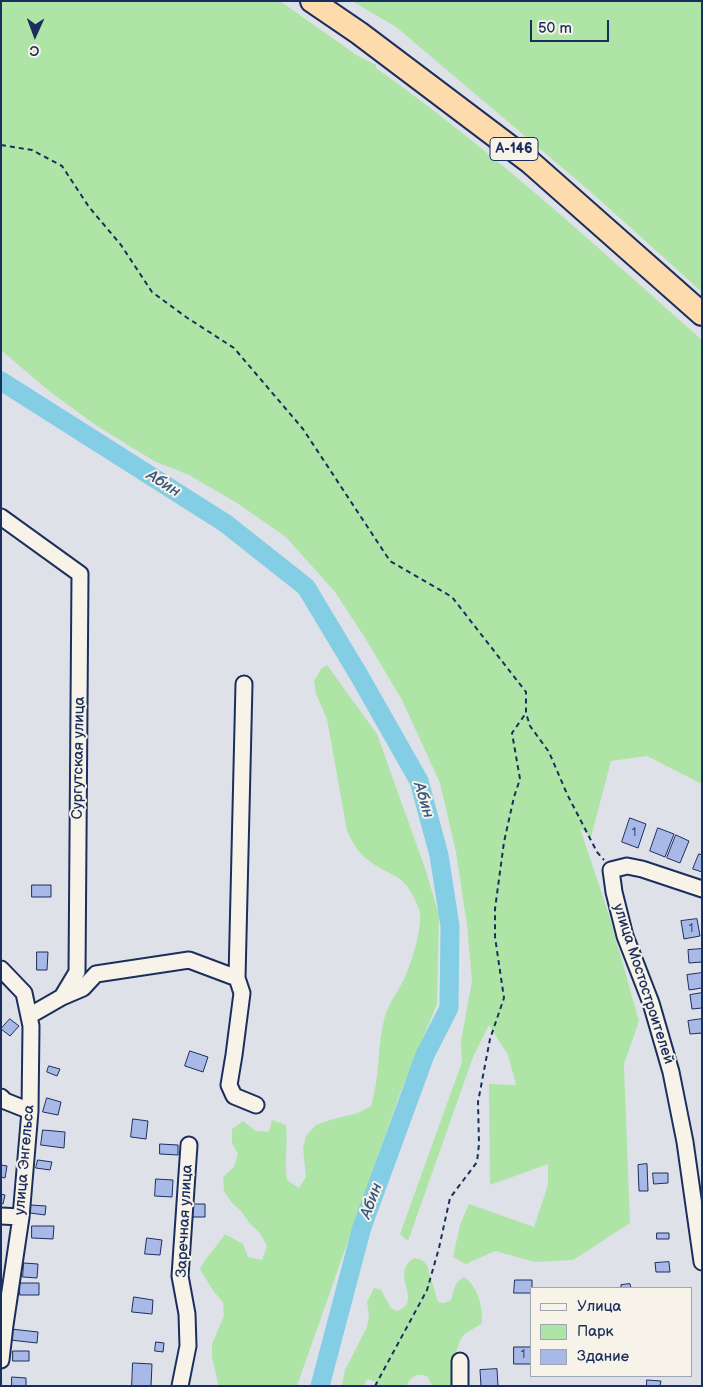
<!DOCTYPE html>
<html>
<head>
<meta charset="utf-8">
<style>
  body { margin:0 }
  #map { position:relative; width:703px; height:1387px; overflow:hidden; background:#dfe1e8; font-family:"Balsamiq Sans",sans-serif }
  canvas { display:block }
  .frame { position:absolute; inset:0; border:2px solid #1b2f5e; pointer-events:none }
  .legend { position:absolute; left:530px; top:1287px; width:162px; height:90px; box-sizing:border-box; background:#f7f3e8; border:1px solid #9fa5b1; margin:0; padding:6px 9px; list-style:none; font-size:15px; color:#1b2f5e }
  .legend li { display:flex; align-items:center; gap:10px; height:25px }
  .legend b { width:25px; border:1px solid #9fa5b1 }
  .north { position:absolute; left:10px; top:10px; width:50px; height:50px; -webkit-text-stroke:4px #f7f3e8; paint-order:stroke; rotate:182deg; font-size:14px; font-weight:700; line-height:20px; text-align:center; color:#1b2f5e }
  .north::after { content:''; display:block; margin:auto; width:18px; height:22px; background:#1b2f5e; clip-path:polygon(50% 0,100% 100%,50% 72%,0 100%) }
  .scale { position:absolute; left:530px; top:20px; width:79px; height:22px; box-sizing:border-box; border:2px solid #1b2f5e; border-top:0; padding-left:6px; font-size:15px; line-height:18px; white-space:nowrap; color:#1b2f5e; -webkit-text-stroke:4px #f7f3e8; paint-order:stroke }
</style>
</head>
<body>
<div id="map">
<canvas width="703" height="1387"></canvas>
<div class="frame"></div>
<ul class="legend">
<li><b style="height:6px;background:#f7f3e8"></b>Улица</li>
<li><b style="height:14px;background:#afe4a7"></b>Парк</li>
<li><b style="height:14px;background:#a8b8e7"></b>Здание</li>
</ul>
<div class="north">С</div>
<div class="scale">50 m</div>
</div>
<script>
const g = document.querySelector('canvas').getContext('2d');
g.lineJoin = 'round';
function paint(path, color) { g.fillStyle = color; g.fill(path, 'evenodd'); }
function strokePath(path, color, width, dash) { g.strokeStyle = color; g.lineWidth = width; g.lineCap = dash ? 'butt' : 'round'; g.setLineDash(dash || []); g.stroke(path); }
function label(font, color, halo, rows, align = 'center') {
  g.font = font + ' "Balsamiq Sans",sans-serif'; g.lineWidth = 4; g.setLineDash([]); g.textBaseline = 'middle'; g.strokeStyle = halo; g.fillStyle = color; for (const [text, x, y, turn = 0] of rows) {
    g.save(); g.translate(x, y); g.rotate((+turn || 0) * Math.PI / 180); g.textAlign = isNaN(turn) ? turn : align; if (halo) g.strokeText(text, 0, 0); g.fillText(text, 0, 0); g.restore();
  }
}
paint(new Path2D(`
  M1 1H280L358 56 376 65V68C492 150 596 246 702 340V784L647 756 611 761 591 837 580 828 609 915 639 1021 624 1064 630 1223 573 1260 535 1262 495 1251 466 1264 453 1257 460 1225 469 1204 534 1227 548 1185V1164L490 1185 489 1084 516 1085 508 1055 489 1025 473 1057 408 1241 400 1234 462 1062 461 1041 472 981 467 925 456 852 440 783 402 700 365 638 335 592 286 537 237 503 189 475 154 461 97 426 49 391 1 350Z
  M352 1H702V292L591 192 396 27Z
  M327 665 377 734 426 871 439 915 437 1004 399 1096 297 1386H217L218 1383 212 1357V1344L224 1316 223 1302 214 1292 200 1269C207 1255 217 1247 225 1234L243 1244 248 1257 262 1260 267 1246 260 1233 250 1224 242 1212 232 1203 224 1191 223 1177 234 1167 238 1154 232 1143V1129L243 1121 256 1131 269 1132 272 1120 286 1125C288 1144 284 1162 287 1180L299 1188 306 1177 303 1148 306 1136 316 1125 330 1120 358 1113 371 1106C380 1078 377 1045 385 1016 389 1002 398 992 404 979 411 965 422 929 420 913 419 907 411 891 407 886 399 876 392 875 382 869 362 858 357 851 347 831L327 719 316 694 314 681 321 669Z
  M414 1258 422 1260 427 1265 438 1302 444 1303 451 1300C454 1291 454 1282 464 1277 478 1286 483 1308 482 1323 477 1327 470 1330 465 1334 454 1344 454 1372 452 1386H432L428 1377C417 1372 412 1376 406 1386H376L374 1381 367 1379 364 1386H342L345 1370 367 1327 369 1315 367 1302 374 1288 381 1290 391 1308 397 1311C425 1302 388 1274 414 1258Z`), '#afe4a7');
strokePath(new Path2D(`
  M1 381 225 523 306 587 360 677 419 781 439 855 450 926 449 1008 425 1055 362 1227 320 1386`), '#84cee5', 19);
const building = new Path2D(`
  M630 818 646 824 638 848 622 842Z
  M658 828 674 834 665 857 650 851Z
  M676 835 689 841 680 863 667 858Z
  M699 854 702 855V872L693 869Z
  M32 885H51V897H32Z
  M697 919 700 936 684 939 681 921Z
  M702 949V962L689 963 688 950Z
  M37 952H48L47 970H37Z
  M702 973V988L689 990 687 975Z
  M702 993V1008L692 1009 690 995Z
  M10 1019 19 1026 10 1036 1 1029Z
  M702 1019V1033L690 1034 688 1021Z
  M190 1051 208 1057 203 1072 185 1066Z
  M49 1066 60 1069 57 1076 47 1072Z
  M47 1098 61 1102 58 1115 43 1112Z
  M133 1119 148 1121 146 1139 131 1137Z
  M43 1130 65 1132 64 1148 41 1145Z
  M160 1144 178 1145V1155L160 1154Z
  M38 1160 52 1162 50 1170 36 1168Z
  M647 1164 648 1191H639L638 1165Z
  M1 1165 7 1166 5 1178 1 1177Z
  M653 1173H668V1183L654 1184Z
  M156 1179 173 1180 172 1197 155 1196Z
  M1 1194 5 1195 3 1204 1 1203Z
  M192 1204H205V1217H192Z
  M31 1205 46 1206 45 1215 30 1213Z
  M32 1226H54L53 1239 32 1238Z
  M657 1233H669V1239H657Z
  M147 1238 162 1240 160 1255 145 1254Z
  M669 1262 670 1272H656L655 1263Z
  M24 1263 38 1264 37 1278 23 1277Z
  M515 1280H532V1293H514Z
  M20 1283H39V1295H20Z
  M630 1284 631 1288H621V1285Z
  M134 1297 153 1300 152 1314 132 1312Z
  M11 1329 38 1332 37 1343 10 1340Z
  M156 1342 164 1343 163 1352 155 1351Z
  M514 1347H532V1364H514Z
  M13 1351H29V1361H13Z
  M133 1363 152 1364 151 1386H132Z
  M497 1369 498 1386H481L480 1370Z
  M12 1377 26 1378V1386H12Z
  M647 1380 661 1381 660 1386H647Z`);
paint(building, '#a8b8e7');
strokePath(building, '#1b2f5e', 1);
const minor = new Path2D(`
  M1 517 80 574 77 972 62 997 29 1016
  M702 889 642 869 627 866 611 870 614 892 625 936 651 1003 671 1072 685 1142 702 1262
  M1 969 24 993 31 1026 30 1111 21 1217 5 1325 1 1360
  M237 978 244 684
  M62 997 83 988 96 974 189 960 237 978 242 993 234 1055 229 1085 234 1096 256 1105
  M1 1097 5 1101 30 1111
  M1 1216 21 1217
  M460 1361V1386
  M180 1386 188 1346 187 1314 180 1276 189 1145`);
const highway = new Path2D(`
  M312 1 359 33 530 162 702 314`);
strokePath(minor, '#1b2f5e', 19);
strokePath(highway, '#1b2f5e', 26);
strokePath(new Path2D(`
  M1 145 32 150 62 166 89 207 121 245 152 292 186 317 234 348 303 429 390 561 452 597 526 692V713L530 726 549 752 567 794 597 852 604 860
  M375 1386 427 1290 439 1248 450 1198 477 1162 479 1144 478 1102 490 1039 504 998 495 937V909L504 842 514 797 520 779 512 733 526 713`), '#1b2f5e', 2, [5, 4]);
strokePath(minor, '#f7f3e8', 15);
strokePath(highway, '#fedbac', 22);
label('12px', '#3e5180', null, [
  ["1",634,833],
  ["1",691,929],
  ["1",523,1355]
]);
for (const [x, y, w] of [
  [514,149,48]
]) { const box = new Path2D(); box.roundRect(x - w / 2, y - 11.5, w, 23, 4); g.fillStyle = '#f7f3e8'; g.fill(box); strokePath(box, '#1b2f5e', 1); }
label('bold 14px', '#1b2f5e', null, [
  ["А-146",514,149]
]);
label('15px', '#1b2f5e', '#f7f3e8', [
  ["Сургутская улица",79,758,-89],
  ["улица Мостостроителей",643,984,72],
  ["улица Энгельса",25,1160,-85],
  ["Заречная улица",185,1221,-87]
]);
label('italic 16px', '#355780', '#f7f3e8', [
  ["Абин",163,484,32],
  ["Абин",423,800,73],
  ["Абин",372,1201,-70]
]);
</script>
</body>
</html>
